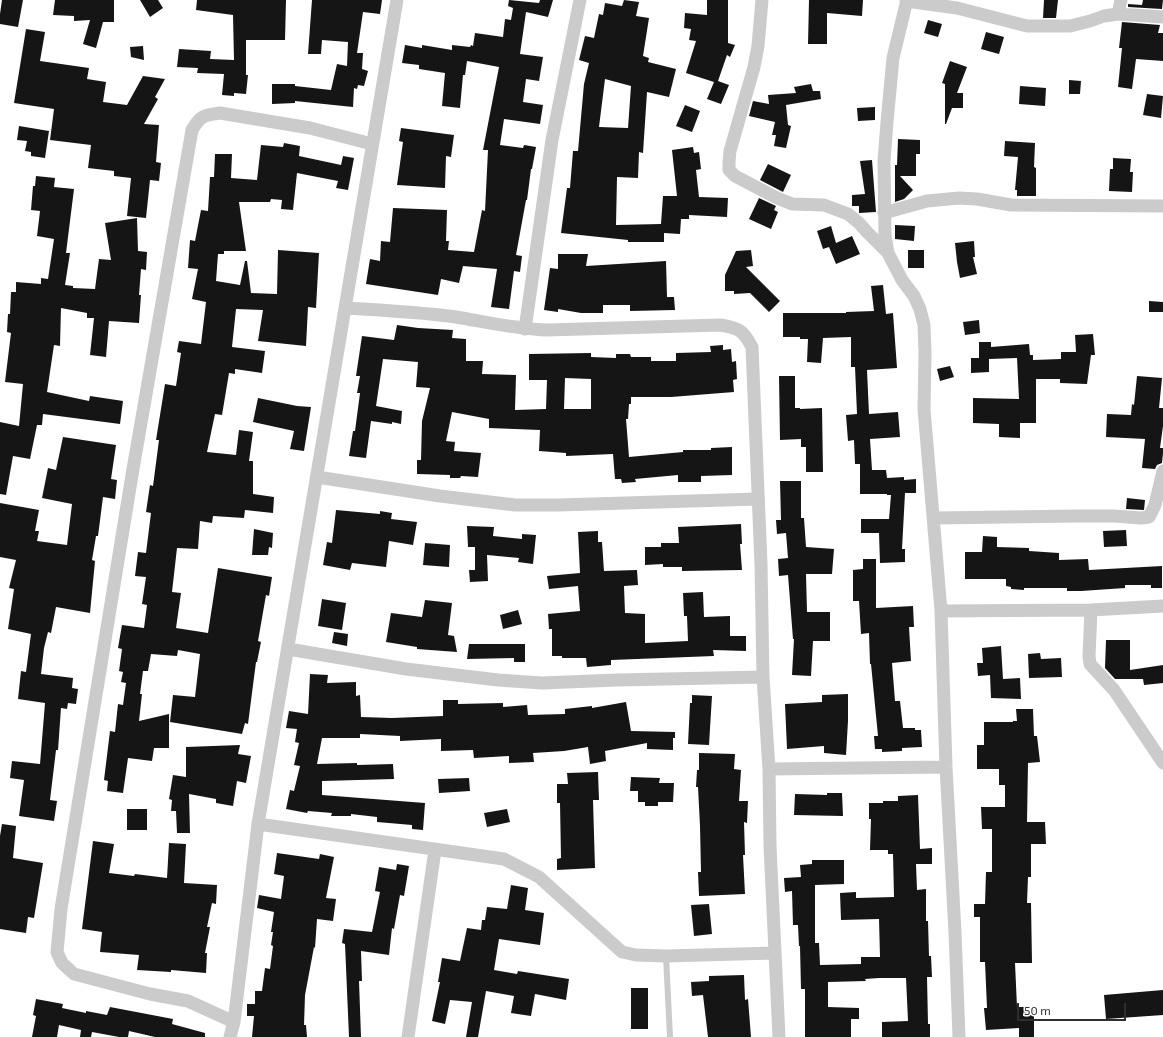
<!DOCTYPE html>
<html>
<head>
<meta charset="utf-8">
<style>
  body { margin:0 }
  #map { position:relative; width:1163px; height:1037px; overflow:hidden; background:#fff; font-family:"Exo 2",sans-serif }
  canvas { display:block }
  .scale { position:absolute; left:1017px; top:1003px; width:109px; height:18px; box-sizing:border-box; border:2px solid #2e2e2e; border-top:0; padding-left:5px; font-size:12px; line-height:14px; white-space:nowrap; color:#2e2e2e; -webkit-text-stroke:3px #fff; paint-order:stroke }
</style>
</head>
<body>
<div id="map">
<canvas width="1163" height="1037"></canvas>
<div class="scale">50 m</div>
</div>
<script>
const g = document.querySelector('canvas').getContext('2d');
g.lineJoin = 'round';
function paint(path, color) { g.fillStyle = color; g.fill(path, 'evenodd'); }
function strokePath(path, color, width, dash) { g.strokeStyle = color; g.lineWidth = width; g.lineCap = dash ? 'butt' : 'round'; g.setLineDash(dash || []); g.stroke(path); }
paint(new Path2D(`
  M2 0H23L18 27 0 24V14Z
  M55 0H114V22H103L96 48 83 44 90 20 74 21V16L53 15Z
  M140 0H158L163 8 150 17Z
  M197 0H286L285 40H246V75H248L246 94 234 93V96L222 95 224 74 197 73 198 68 177 67 179 49 211 51 210 59 234 60 233 15 196 10Z
  M312 0H382L380 14 363 12 357 53H363L362 69 368 71 364 86 358 85 357 89 354 88 353 107 295 101V103L272 104V84H295V86L331 90 337 64 347 66 348 42 322 40 321 54H308Z
  M509 0 539 3 540 0H553L548 17 526 12 520 54 543 57 539 81 526 79 523 102 543 105 540 124 504 119 500 145 523 148 524 145 536 147 532 169H531L527 200H526L516 255 522 256 520 272 514 271 509 309 491 307 497 269 463 266 459 283 441 279 438 295 366 284 370 259 380 261 381 241 390 242 393 208 447 210 446 241H449L448 250 474 252 482 210 485 211 488 150H483L499 67 467 61 465 75H463L460 108 442 106 445 73 419 69V65L402 63 405 45 422 48V45L452 50V45L470 47 471 45 473 46 475 33 503 37 505 19 511 20 513 8 508 6Z
  M624 0 639 2 636 16 649 18 643 56 649 58 648 62 676 69 669 97 647 92 643 153 639 152 638 178 617 177 616 225 661 224 663 196H677L672 150 693 147 694 153 699 152 701 169 696 170 699 197 728 198 727 217 689 215V219H681L680 234 664 233V242H628V240L561 233 567 188H570L573 151H578L584 84 589 63 579 60 585 36 594 38 599 14 603 15 605 3 622 6ZM605 79 631 86 628 128 599 127Z
  M707 0H728V43L735 45 730 57 727 55 718 81 729 85 721 104 707 99 714 82 686 73 696 41 689 40 691 29 684 28 685 13 707 15Z
  M809 0H863L862 16 827 13V44H808Z
  M1044 0H1058L1056 18H1043Z
  M1143 0H1163L1162 9 1128 7V4L1142 5Z
  M928 20 942 24 938 37 924 33Z
  M1122 22 1160 25 1158 33H1163V61L1136 59 1132 89 1118 87 1122 48H1119Z
  M26 29 45 32 40 61 89 68 87 79 106 82 103 102 127 105 143 76 165 79 155 97 158 99 144 124 159 125 156 162 161 163 159 181 150 180 146 218 127 216 131 178 114 176V171L88 168 91 145 50 140 54 109 14 103Z
  M986 32 1004 37 999 54 981 49Z
  M143 46 144 60 131 57 130 47Z
  M950 61 967 67 957 93H963V108H952L946 124H945V84L942 83Z
  M1069 80 1081 81 1080 94H1069Z
  M811 84 813 91H820L821 99 786 105 788 125 791 126 786 148 774 146 776 135H772L775 122 749 116 753 101 769 104 768 95 796 93 794 87Z
  M1020 86 1046 88 1045 106 1019 104Z
  M1147 94 1163 96 1161 118 1143 115Z
  M685 105 700 111 692 132 676 126Z
  M875 107V120L858 121 857 108Z
  M19 126 49 131 45 158 31 156V152L25 151 27 141 17 140Z
  M401 128 454 135 451 157 446 156 445 188 397 185 403 142 399 141Z
  M898 139 920 140V154H916V176H900L913 190 904 199 895 202V165H897Z
  M1005 141 1035 143 1034 167 1036 168V196H1017V190H1015L1018 157 1004 156Z
  M284 143 300 146 299 156 341 165 343 156 354 158 348 190 336 188 338 181 297 173 293 210 281 209 282 200 271 199 270 202H239L246 251H224V254H218L216 281 240 285 245 261H247L251 293 277 294 278 250 319 253 316 308 308 307 306 346 258 341 263 310 236 309 232 347 265 351 262 373 235 369V374L229 373 222 415 215 414 207 452 236 455 239 430 253 432 249 461H253V494L274 497 273 513 245 510 244 518 213 516 212 523 200 521 198 549 177 548 172 592 181 593 176 628 208 633 218 568 272 577 269 596 266 595 258 641 261 642 257 662H256L248 724 245 723 242 734 170 722 173 695 195 697 200 654 178 650 177 656 151 654 148 671H143L140 694H142L139 721 169 714V748H154L152 761 128 758 123 793 107 791 108 781 104 780 110 731 115 732 118 704 123 705 126 683 121 682 123 672 119 671 122 649 118 648 122 625 144 628 147 605 142 604 146 577 135 576 138 552 146 553 151 513 146 512 150 485 153 486 159 440H156L165 384 176 386 181 353 177 352 179 341 201 344 206 302 192 299 198 269 188 268 190 240 195 241 201 210 208 211 210 177H214L215 154H232L231 178 257 180 261 145 283 147Z
  M1113 158 1131 159 1130 172H1133L1132 192 1109 191 1110 169H1113Z
  M872 160 876 212 859 213V206H852V195L865 194 860 161Z
  M768 164 791 175 783 192 760 180Z
  M36 176 55 178 54 187 74 189 66 253H70L65 285 73 286V288L95 289 99 259 111 260 105 223 137 218 138 251 147 252 146 270 141 269 139 295H141L139 323 109 321 106 357 90 355 94 318H87V313L61 308 60 346 54 345 47 392 89 401 90 396 123 401 120 424 43 414 42 425H37L30 459 13 456 6 495 0 494V422L19 426 23 384 5 382 11 333 7 332 8 314H10L11 292H16V282L41 284V278L48 279 54 239 37 236 40 211 31 210 33 186H35Z
  M759 198 776 206 774 210 778 212 771 229 749 219Z
  M895 225 915 226 914 241 895 239Z
  M831 226 836 243 852 236 860 254 836 264 829 247 823 249 817 231Z
  M974 241 975 257H973L977 274 960 278 957 262 955 243Z
  M751 250 753 266 746 267 780 301 769 312 750 293 734 294V291H725V275L736 251Z
  M908 250H924V268H908Z
  M558 254H588L586 266 666 261 667 297H674L675 310 630 311V305H603V313H581L558 309V312L544 310 550 268 558 269Z
  M883 285 886 314 893 313 897 368 867 370 869 414 898 412 900 437 870 439 872 470H886L887 478 904 477V480L916 479V493H905L902 549H905V562L880 563 879 533H861V519H889L891 495H887V494H860V464H855L854 440 848 441 846 415 857 414 855 367H851V337L823 338 821 363 807 362 808 339H800V337H783V313H846V312L874 311 871 286Z
  M1149 301 1163 302V312H1149Z
  M979 320 980 333 965 335 963 322Z
  M397 325 418 328 453 330 452 338 466 339V361H483L482 374 516 375 515 410 546 409 547 380H529V354L591 353V357L616 358V354H630L631 357H651V361H676V353L711 352 710 346 723 345V350L731 349 732 362 736 361 737 379 733 380 734 392 671 397H631V404H629L628 419H626L629 457 683 452V450H711V448L732 447V475L701 476V482H678V475L635 479 636 482 622 483 621 479H615L613 454 566 456V453L539 451 540 430 489 428V419L452 412 446 441 455 442 454 451 481 453 478 477 461 476 460 478H450V475L417 474V460H421L422 421 430 388 416 387 418 362 383 359 376 406 402 411 401 424 392 422V424L371 421 366 458 349 456 353 431H355L360 393H357L360 376H356L362 336 394 340ZM565 378 591 379V409H564Z
  M1093 334 1095 355H1091L1087 384 1060 383V379H1036V423H1020V438L999 437V424L973 423V398L1019 399 1017 358 989 359V372L971 373V358H979V342H991V347L1029 344 1030 355H1033V360L1061 359V352H1076L1075 335Z
  M950 366 954 377 940 381 937 369Z
  M779 376H795V408H800V409L822 408 823 472H806V447H801V439L780 440Z
  M1137 376 1162 378 1159 408H1163V426L1160 448H1163V453L1162 463 1157 465 1155 469 1142 468 1145 439 1106 437 1107 414 1131 415 1132 404 1134 405Z
  M258 398 297 406 311 407 304 451 290 449 294 431 253 422Z
  M63 437 116 445 111 479 117 480 115 499 103 497 98 536H96L92 560 95 561 90 613 56 607 51 633 48 632 44 648 41 674 73 678 72 688 78 689 76 704 68 703 67 709 61 708 58 750H56L50 800 57 801 54 821 19 816 24 780 10 778 12 761 40 764 45 703 18 699 21 671 26 672 31 634 8 629 14 589 9 588 16 560 0 557V503L39 510 35 531H39L37 541 67 545 72 504 42 498 48 468 56 470Z
  M780 481H801V518H804L806 547 834 549 832 574H806L807 612H830V641H813L811 676 792 675 794 639H793L788 575 779 576 778 559 788 558 786 533 777 534 776 520H781Z
  M1127 498 1145 500 1144 510 1126 509Z
  M336 510 380 514V511L392 513 391 519 417 522 413 545 389 541 386 567 352 563 350 570 323 565 327 542 332 543Z
  M741 524 742 544H740L742 570 682 571V567H663V564L645 565V547H661V543H679L678 527Z
  M467 526 494 527 493 536 522 539V534L536 535 533 564 518 562 519 558 487 555 488 581 470 582 469 570H475V547H468Z
  M254 529 273 533 272 548 269 547 268 555H252Z
  M1126 530 1127 546 1104 547 1103 531Z
  M598 531V542H602L604 571 637 570 638 585 624 586 625 613 645 614V643L688 641 687 616H684L683 593 703 592 704 617 730 616V636H746V651L713 650 714 656 611 660V665L587 667 586 658H562V656H552V629H549L548 614 580 611 578 586 549 589 547 576 580 573 578 532Z
  M983 536 997 537V547L1029 548V551L1059 553V560L1088 559 1089 570 1162 566V588H1151V585H1125V588L1081 591H1067V588H1024V590L1011 589V587L1006 586V579H965V552H982Z
  M425 543 450 545 449 567 423 565Z
  M863 559H876V608L913 606 914 627H909L911 661 892 663 895 701H900L903 728H915V730H921L922 747 902 748V751L882 752V749H875L874 736H878L871 664H870L869 633 861 634 859 601H853V570L863 569Z
  M322 599 346 603 342 630 318 626Z
  M425 600 452 603 448 635 454 636 457 652 417 649V647L386 642 391 613 422 617Z
  M518 610 522 624 503 629 500 615Z
  M334 632 348 634 347 646 332 643Z
  M1106 640H1130V670L1163 665V683L1144 685 1143 679H1115L1105 668Z
  M469 644H525V662H514V658L467 659Z
  M1001 646 1003 679 1020 678 1021 699 991 698 990 675 978 676 977 663H983L982 648Z
  M1040 653 1041 659 1061 658 1062 677 1029 678 1028 654Z
  M310 674 328 675 327 683 356 682V696L360 695 361 717 392 718 443 716V700H458V704L503 703V707L527 705 528 715 565 714V709L592 706V708L626 702 631 731 675 732V738H673V750L647 749V743L605 751 606 761 590 764 588 747 564 751 533 753 534 762 509 763V756L474 758 473 750 441 751V739L400 741V736L360 734V738H322L317 764 357 763V765L393 764 394 779 322 781V795L425 803 423 830 412 829V825L377 822V817L351 814V816H331L332 813 308 811 307 813 286 809 290 790 294 791 300 766 294 765 299 743 295 742 297 729 286 728 289 711 308 714Z
  M848 694V721L846 755 824 753V746L787 749 785 704 822 702V695Z
  M692 695 712 696 709 745 688 744 690 703H692Z
  M1016 709H1033L1034 736H1037L1040 762 1028 763 1027 822H1045L1046 844H1031V877H1028L1027 903H1031L1032 963H1015L1017 1007H1034V1037H1019V1028L986 1030 984 1008H987L985 962H980V917H974V904H985L986 872H992V829H982L981 807H1005V785H999V769H977V745H984V722H1013V721H1017Z
  M240 745 238 754 251 756 246 783 237 781 233 806 216 803V799L189 794 190 833H177L176 811H171L172 800 169 799 173 775 186 777V747Z
  M699 753 735 754 734 769 741 770 739 801H748L747 823 744 822 745 855H743L745 894 699 896 698 872H701L700 826 698 787H696L697 770H699Z
  M598 772 599 800H593L595 868 557 870V859L561 858 560 803H557V784H568L567 773Z
  M631 777 660 778 659 783H674L673 802H658V806H645V802H638V791H630Z
  M469 778 470 791 439 793 438 779Z
  M827 793H842L843 816 794 815 795 794 827 795Z
  M918 795 920 849 932 848V864H916L917 890 926 889V921H928L929 956H931L932 977H927L928 1024H930V1037H882V1022L908 1021 906 978H879L865 979 866 981 828 982V1007L859 1008V1019H851V1037H805V989H801L800 946H799L798 925H793L792 891 785 892 784 878 801 877 800 865 812 864V860H844V884L815 885V943H819L820 965 861 964V957H880L879 919 841 920 840 893 856 892V898L894 897 893 854H888V850H870L871 819H869V803H883V801H898V796Z
  M127 809H147V830H127Z
  M507 809 510 822 487 827 484 813Z
  M2 824 16 826 13 858 43 863 34 918 28 917 26 933 0 929V836Z
  M93 841 114 844 109 873 134 876 135 874 167 878 169 843 186 844 184 883 217 885 216 904 212 903 207 927H210L205 953H207L206 973 171 970V972L137 970 139 955 100 952 102 932 82 929Z
  M277 853 319 859 320 854 334 857 326 898 336 899 333 921 317 919 315 948 314 947 305 995 304 1025H306L307 1037H252L254 1016H247V1004H255V991H262L265 968 270 969 273 946 271 945 273 932H271L274 912 257 908 259 895 281 899 284 876 274 874Z
  M397 864 409 866 404 896 400 895 394 929 392 928 389 955 361 951 362 981H359L361 1037H349L345 944 342 943 344 929 372 932 380 892 375 891 379 867 396 870Z
  M511 885 528 888 525 910 544 913 540 945 499 939 494 970 517 974 518 971 569 979 566 1000 535 994 531 1016 511 1013 514 996 486 991 478 1037H466L472 1002 450 1000 445 1024 432 1021 440 982H438L442 958 460 961 467 928 481 930 482 920H485L487 907 507 909Z
  M709 904 712 934 694 936 691 905Z
  M744 975 745 1000 748 999 751 1037H708L703 995 692 996 691 982 709 981V976Z
  M631 988H648V1029H631Z
  M1163 990V1015L1106 1019 1104 995Z
  M36 999 63 1004 62 1008 86 1013V1011L107 1015 110 1007 173 1019 172 1024 205 1033V1037H155L129 1031 128 1037H119L92 1032 91 1037H80L81 1030 59 1025 57 1037H32L36 1016 33 1015Z`), '#151515');
strokePath(new Path2D(`
  M666 956 670 1037`), '#cbcbcb', 6);
strokePath(new Path2D(`
  M762 0 758 46 754 67 730 151 729 162V170L735 176 777 198 792 204 824 205 848 214 859 223 867 232 888 253
  M907 0 893 58 887 122 884 161 885 235 888 253 902 280 914 296 920 309 924 325 925 353 924 409 941 611 946 767 955 932 959 1037
  M906 1 957 8 1027 26H1070L1090 21 1104 16 1118 14 1163 17
  M1118 14 1121 0
  M884 213 927 201 959 198 977 199 1011 205 1163 206
  M345 308C382 310 419 312 456 317 486 322 516 329 547 330L720 325C739 328 743 330 752 347L761 564 763 677 769 769 770 846 779 1037
  M525 329 552 140 580 0
  M317 477 440 496 515 505H559L758 499
  M934 518 1077 516H1114L1141 518 1149 517 1155 505 1163 471
  M1091 610 1089 656 1090 664 1114 690 1163 763
  M941 611 1091 610 1163 606
  M288 649 406 669 498 680 542 683 617 680 763 677
  M769 769 946 767
  M258 824 504 859 539 877 622 952 636 955 666 956 775 953
  M234 1022 188 1001 150 994 74 974 62 963 57 952 61 909 133 469 192 130C200 116 204 115 220 113L310 128 372 144
  M230 1037 234 1022 258 824 397 0
  M408 1037 435 850`), '#cbcbcb', 13);
</script>
</body>
</html>
